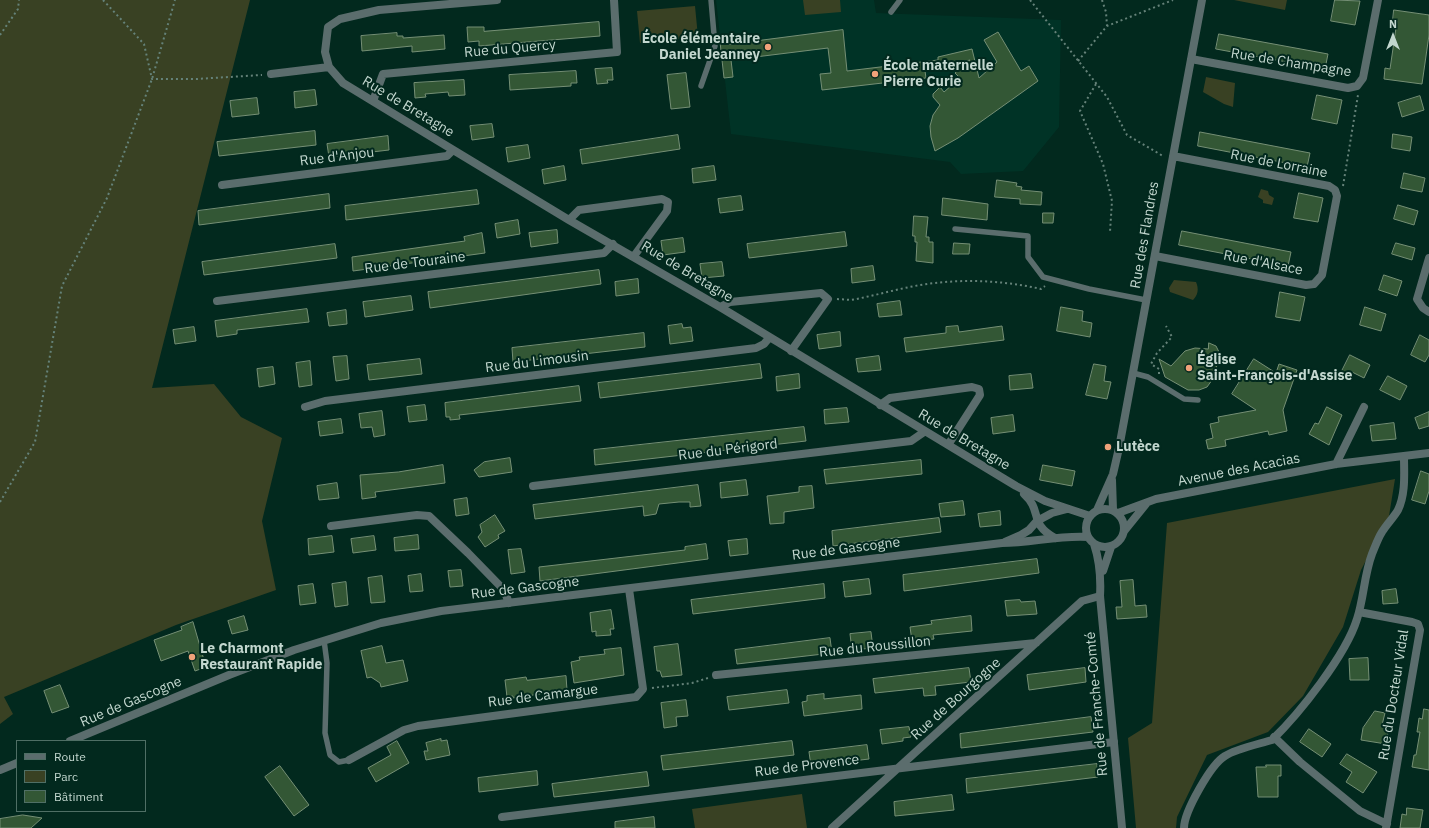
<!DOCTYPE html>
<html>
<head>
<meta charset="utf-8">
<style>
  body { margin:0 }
  #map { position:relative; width:1429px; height:828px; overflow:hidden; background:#02291e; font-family:"IBM Plex Sans",sans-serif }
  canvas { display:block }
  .legend { position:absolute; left:16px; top:740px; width:130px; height:72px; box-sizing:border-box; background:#02291e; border:1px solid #4f6f65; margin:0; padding:5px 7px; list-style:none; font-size:12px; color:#c3d7cf }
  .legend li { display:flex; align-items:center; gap:8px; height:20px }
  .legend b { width:20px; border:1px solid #4f6f65 }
  .north { position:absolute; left:1373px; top:16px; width:40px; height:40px; -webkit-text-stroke:3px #02291e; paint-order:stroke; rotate:0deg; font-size:11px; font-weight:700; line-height:16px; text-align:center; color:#c3d7cf }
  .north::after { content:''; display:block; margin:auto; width:14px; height:18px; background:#c3d7cf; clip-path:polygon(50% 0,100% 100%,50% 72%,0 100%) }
</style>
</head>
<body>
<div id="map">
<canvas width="1429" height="828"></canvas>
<ul class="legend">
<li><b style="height:5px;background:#5b6d6d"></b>Route</li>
<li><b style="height:11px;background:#394123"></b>Parc</li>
<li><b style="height:11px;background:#335735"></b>Bâtiment</li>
</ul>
<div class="north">N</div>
</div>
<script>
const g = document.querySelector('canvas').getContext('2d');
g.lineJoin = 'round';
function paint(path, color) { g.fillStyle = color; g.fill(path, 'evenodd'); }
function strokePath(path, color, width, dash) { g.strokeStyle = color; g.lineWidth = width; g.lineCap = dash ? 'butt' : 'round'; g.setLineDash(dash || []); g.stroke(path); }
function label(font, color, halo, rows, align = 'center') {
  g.font = font + ' "IBM Plex Sans",sans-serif'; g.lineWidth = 4; g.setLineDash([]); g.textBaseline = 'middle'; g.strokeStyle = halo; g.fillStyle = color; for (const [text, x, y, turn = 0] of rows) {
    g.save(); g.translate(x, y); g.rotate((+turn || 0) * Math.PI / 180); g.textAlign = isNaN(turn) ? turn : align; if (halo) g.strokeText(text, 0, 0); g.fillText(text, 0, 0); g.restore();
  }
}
paint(new Path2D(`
  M716 0H874L876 13 1061 20 1059 127 1023 171 961 174 950 162 731 134Z`), '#003326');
paint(new Path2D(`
  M0 0H250L152 388 214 384 241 417 282 438 262 521 276 590 176 625 4 697 13 714 0 724Z
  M803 0H840L841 12 805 15Z
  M1234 0H1287L1285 10Z
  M695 6 698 37 640 43 637 11Z
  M1206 77 1235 83 1233 107 1224 104 1203 92Z
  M1261 189 1268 191 1269 195 1274 198 1272 205 1263 203V200L1258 197Z
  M1174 280 1196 282C1199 289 1198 295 1193 300L1170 292 1169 288Z
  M1395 479 1389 516 1361 570 1343 627 1303 696 1268 732 1207 755 1177 817 1176 828H1136L1128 738 1152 723 1167 523Z
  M802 794 807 828H695L692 809Z`), '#394123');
const building = new Path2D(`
  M1335 0 1360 1 1355 25 1331 21Z
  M1394 10 1429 15V35L1422 84 1384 79 1385 68 1390 69 1397 21 1393 20Z
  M599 22 600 36 479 46V41L468 42 467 27H484V31Z
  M843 30 847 71 938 60V57L972 49 979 78 997 62 984 40 998 32 1021 71 1029 66 1038 81 958 138 935 151 931 137 930 126 933 115 940 105 933 97V94L940 87 944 92 960 78 955 73 970 60 925 71 926 78 822 90 820 74 831 73 828 48 731 60 733 77 724 78 720 42 729 41V44Z
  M397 33V36H403V38L444 35 445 49 412 52V46L362 51 361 36Z
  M1219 34 1328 54 1325 69 1216 49Z
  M612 68 613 80H607L608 83 597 84 595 69Z
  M576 71 577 83H571V86L510 90 509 75Z
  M686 73 690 107 671 109 667 75Z
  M464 80 465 95 449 96 448 92 425 94 426 97 415 98 414 83Z
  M315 90 317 105 295 108 294 92Z
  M1317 95 1342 100 1337 124 1312 119Z
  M1420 96 1424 110 1402 117 1398 103Z
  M257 98 259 114 232 117 230 101Z
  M492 124 494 137 472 140 470 126Z
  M315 131 316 145 219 156 217 142Z
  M1200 132 1310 153 1307 167 1198 146Z
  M1393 134 1412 137 1410 151 1392 148Z
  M678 135 680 149 582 164 580 150Z
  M388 136 389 150 329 157 327 144Z
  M528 145 530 158 508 162 506 148Z
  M564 166 566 180 544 184 542 170Z
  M714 166 716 180 693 183 692 169Z
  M1404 173 1425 178 1422 192 1401 188Z
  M997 180 1017 183 1016 186 1022 187 1021 190 1042 192 1041 205 1020 204V199L995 197Z
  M477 190 479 204 346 220 345 206Z
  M1299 193 1323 198 1318 222 1294 218Z
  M329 194 330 208 199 225 198 211Z
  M741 196 743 210 720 213 718 199Z
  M943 198 988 204 987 220 942 215Z
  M1398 205 1418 211 1414 225 1394 219Z
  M1043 213H1054L1053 223H1043Z
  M914 216 928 217 926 237H929V242H933V263L916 261 917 242H915V236H913Z
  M518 220 520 234 497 238 495 224Z
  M557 230 558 243 531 247 529 233Z
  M1182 231 1291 252 1288 266 1179 245Z
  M845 232 847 246 749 258 747 244Z
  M482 233 485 253 353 271 352 257 465 241 464 237Z
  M683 238 685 252 663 255 661 241Z
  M954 243 970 244 969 254H953Z
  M1396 243 1415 248 1412 260 1392 254Z
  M335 244 337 258 204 275 202 262Z
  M722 262 724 276 702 278 700 264Z
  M873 266 875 280 852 283 851 269Z
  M599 270 601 284 430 308 428 292Z
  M1384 275 1402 281 1397 296 1379 290Z
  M638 279 639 293 616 296 615 282Z
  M1280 292 1305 297 1300 321 1276 317Z
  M411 296 413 310 365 317 363 302Z
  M900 301 902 315 879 317 877 304Z
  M1061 307 1083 311 1082 321 1092 323 1090 337 1057 331Z
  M1365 307 1386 314 1381 331 1360 325Z
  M307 309 309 322 237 330V334L217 337 215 321Z
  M346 310 347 324 329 326 327 313Z
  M682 324 683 328 691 327 693 341 670 344 668 326Z
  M958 326 959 332 1002 326 1004 340 906 352 904 338 946 333V327Z
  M194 327 196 341 175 344 173 330Z
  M840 332 841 346 819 349 817 335Z
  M644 333 645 347 513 362 512 348Z
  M1420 335 1429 340V355L1425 362 1411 355Z
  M1209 343 1216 346 1219 352 1215 376 1207 387 1199 390H1188L1165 377 1159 359 1171 366 1185 351 1195 348 1208 349Z
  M1350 355 1370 365 1364 378 1352 372 1348 380 1340 375Z
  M347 356 349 379 336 381 333 357Z
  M879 356 881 370 858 372 856 359Z
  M420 359 422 374 369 380 367 365Z
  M1254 359 1276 373 1279 364 1297 370 1283 410 1287 431 1269 435 1268 431 1225 440 1226 446 1208 449 1206 440 1213 438 1210 424 1219 422 1218 417 1256 410 1232 394Z
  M310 361 312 385 299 387 296 363Z
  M760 364 762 378 600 398 598 383Z
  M1094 364 1106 366 1104 381 1111 382 1107 399 1086 395Z
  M273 367 275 384 259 387 257 369Z
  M799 374 800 388 777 391 776 377Z
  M1031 374 1033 388 1010 390 1009 376Z
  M1388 376 1407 386 1400 400 1380 390Z
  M579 386 581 401 468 414 459 415 460 419 450 420V417H446L445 403Z
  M425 405 427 420 409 422 407 407Z
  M1327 407 1342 415 1329 445 1309 434 1315 423 1318 424Z
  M847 408 849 422 825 424 824 410Z
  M382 411 385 435 374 437 372 427 361 428 359 414Z
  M1429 412V426L1419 429 1415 418Z
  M1013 415 1015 431 993 434 991 418Z
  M341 419 343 433 320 436 318 422Z
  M1394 423 1396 439 1372 441 1370 426Z
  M804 427 806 441 595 465 594 450Z
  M510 458 512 472 479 477 474 470 484 462Z
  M921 460 922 474 826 484 824 470Z
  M443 465 445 483 375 492 376 497 362 499 360 475 398 472Z
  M1043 465 1075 471 1072 486 1040 480Z
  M1421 471 1429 474V491L1425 504 1412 500Z
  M746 480 748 495 721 498 720 483Z
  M337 483 339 498 319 500 317 486Z
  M698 485 701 506 690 507V502H679L659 504 656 514 644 516 643 506 535 519 533 505Z
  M812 486 814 508 784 512V523L770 524 767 496 799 492V487Z
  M467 498 469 514 456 516 454 500Z
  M963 501 965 515 941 517 939 504Z
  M1000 511 1001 525 980 527 978 514Z
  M495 515 505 531 498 535 499 538 485 547 478 537 482 532 480 525Z
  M939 518 941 532 833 546 832 531Z
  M418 535 419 549 395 551 394 538Z
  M332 536 334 552 309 555 308 539Z
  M374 536 376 550 353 553 351 539Z
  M747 539 748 554 730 556 728 541Z
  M706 544 708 559 540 581 539 567 685 550V547Z
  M521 549 525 572 511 574 508 550Z
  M1037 559 1039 573 904 591 903 575Z
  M461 570 463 586 450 587 448 571Z
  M421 574 423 591 410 592 408 576Z
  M382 576 385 602 371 603 368 578Z
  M869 579 871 594 845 597 843 582Z
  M1133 580 1135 606 1146 605 1147 617 1117 619 1116 607H1122L1120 581Z
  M346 582 348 605 335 607 332 584Z
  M313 584 316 603 300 605 298 586Z
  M824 584 825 598 693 614 691 600Z
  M1396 589 1398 603 1383 604 1382 591Z
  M1020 600 1021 602 1035 601 1037 614 1007 616 1005 601Z
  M611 610 614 629H610L611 635 596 636V631L592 632 590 613Z
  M244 616 248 630 232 634 228 621Z
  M971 616 972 631 933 635 934 639 912 641 910 627 932 624 931 621Z
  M193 622 206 667 195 671 188 651 161 661 154 640 182 630 181 627Z
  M871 632 873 648 852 650 850 634Z
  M830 638 832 653 737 664 735 650Z
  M678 644 682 675 662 677 660 671H657L654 647Z
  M382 646 386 663 403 660 408 681 381 687 380 683 371 677 367 678 361 651Z
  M621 648 624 675 574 683 571 662 580 660 579 657 605 654 604 650Z
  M1368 658 1369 680H1350L1349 659Z
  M969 668 971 682 935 686 936 695 924 696 923 688 875 693 873 679Z
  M1085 668 1086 682 1029 690 1027 675Z
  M566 676 567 690 513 698V696L507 697 505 680 526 677 527 680Z
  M60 685 69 707 52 713 44 691Z
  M787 690 789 703 729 710 727 697Z
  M824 694V699L861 695 862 709 804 716 802 702 807 701V696Z
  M686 700 688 716 676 717 677 726 664 728 661 703Z
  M1424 709 1429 710V770L1412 767 1414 755H1416L1420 732H1417L1419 718 1422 719Z
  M1375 711 1385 713 1382 725 1389 727 1386 744 1361 740 1363 728Z
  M1091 717 1093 732 961 748 960 734Z
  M909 727 911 737 903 738V741L882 744 880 730Z
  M1309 729 1331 744 1322 757 1300 742Z
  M441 739V741L447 740 450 755 426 760 424 751H428L426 743Z
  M397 741 409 763 376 782 368 768 391 755 387 747Z
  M792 741 794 755 663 770 661 756Z
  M867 745 869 759 811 766 809 752Z
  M1347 754 1377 772 1363 793 1346 782 1352 772 1340 764Z
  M1097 764 1098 777 967 793 966 779Z
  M1266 765H1281V776H1278V797H1258L1256 767H1266Z
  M280 766 309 805 294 816 265 777Z
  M537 771 538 785 479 792 478 778Z
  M647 772 649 786 554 797 552 784Z
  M952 795 954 810 895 816 894 802Z
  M1407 808 1423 810 1420 828H1400L1402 814 1406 815Z
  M23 815 42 818 31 828H0V819Z
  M654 817 655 828H615V822Z`);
paint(building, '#335735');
strokePath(building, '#758f75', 1);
strokePath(new Path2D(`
  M103 0 144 44 152 79H196L262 75
  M1030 0 1107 97 1127 135 1163 156
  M1102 0 1106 12 1107 26
  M0 35 18 9 19 0
  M1078 61 1107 26 1173 0
  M1096 84 1080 111 1103 164 1112 201 1110 232
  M1343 186 1358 95
  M837 299 851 300C879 295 906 286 935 283 970 279 1006 281 1041 289L1045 286
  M1159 374V369L1151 364 1157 353 1172 337 1166 326
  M0 502 35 442 62 286 107 198 152 79 175 0
  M652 688 692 683 708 678`), '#658279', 2, [2, 3]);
strokePath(new Path2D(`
  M891 12 900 0
  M701 86 715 46 711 0
  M955 229 1028 236V257L1043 277 1089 289 1146 300
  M1133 373 1148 377 1184 399 1198 400
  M324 640 327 663 325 733 330 755 339 762 349 760`), '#5b6d6d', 5.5);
strokePath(new Path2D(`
  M1191 59 1348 88 1357 86 1363 78 1378 0
  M329 67 325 52 328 27 340 19 379 10 497 0
  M271 74 329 67 343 83 407 122 569 220 720 307 1016 486 1045 501 1090 516
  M373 101 383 74 617 52 614 0
  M222 185 447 156 453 150
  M569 220 579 210 662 199 668 202 667 211 634 256
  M1155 256 1306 285 1314 284 1322 275 1337 196 1335 190 1329 186 1173 156
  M1429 258 1417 299 1423 308 1429 312
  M217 301 604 253 613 244
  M720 307 730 302 821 293 828 299 791 351
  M880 405 890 398 972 387 979 389 980 395 948 445
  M305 407 325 401 756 348 764 344 769 338
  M1336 464 1364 407
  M1112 480 1113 510
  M533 486 911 441 924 432
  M1024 494C1043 511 1028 523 1055 538
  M1097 510 1113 474 1119 448 1202 0
  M1118 513 1156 499 1336 464 1429 453
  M331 526 417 515 429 516 468 553 504 590 509 603
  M1125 530 1146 504
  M1005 542 1021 535 1029 530 1037 521 1052 513 1067 509
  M1359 612 1412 622 1418 624 1420 630 1386 828
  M716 675 1036 643
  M1274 737 1300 762 1360 811 1387 824
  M349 760 404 730 418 726 636 697 643 689 629 589
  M502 817 1114 742
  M832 828 1082 601 1100 596
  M1184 828C1184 812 1211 764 1225 756 1235 749 1259 744 1272 740 1299 714 1346 655 1357 619 1364 598 1364 575 1372 554 1375 547 1378 538 1382 532 1387 524 1394 517 1398 510 1406 493 1404 473 1404 456`), '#5b6d6d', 8);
strokePath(new Path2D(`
  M1086 528a19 19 0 1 1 38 0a19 19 0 1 1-38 0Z
  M1094 544C1100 562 1101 578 1100 596L1122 828
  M1103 571 1111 547
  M70 741 229 675 294 650 381 623 441 611 1002 543C1031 543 1059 535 1088 537
  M0 770 17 763`), '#5b6d6d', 8);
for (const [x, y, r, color] of [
  [768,47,4,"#f0a27a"],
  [875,74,4,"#f0a27a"],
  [1189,368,4,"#f0a27a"],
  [1108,447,4,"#f0a27a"],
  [192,657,4,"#f0a27a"]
]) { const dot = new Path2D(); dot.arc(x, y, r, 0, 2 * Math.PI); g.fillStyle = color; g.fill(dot); strokePath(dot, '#02291e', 1.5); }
label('bold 14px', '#c3d7cf', '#02291e', [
  ["École élémentaire",760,39,"right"],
  ["Daniel Jeanney",760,55,"right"],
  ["École maternelle",883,66],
  ["Pierre Curie",883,82],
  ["Église",1197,360],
  ["Saint-François-d'Assise",1197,376],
  ["Lutèce",1116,447],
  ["Le Charmont",200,649],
  ["Restaurant Rapide",200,665]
], 'left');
label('14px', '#c3d7cf', '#02291e', [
  ["Rue du Quercy",510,49,-5],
  ["Rue de Champagne",1291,63,9],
  ["Rue de Bretagne",408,107,31],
  ["Rue d'Anjou",337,157,-7],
  ["Rue de Lorraine",1279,164,11],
  ["Rue des Flandres",1145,235,-80],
  ["Rue de Touraine",415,263,-7],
  ["Rue d'Alsace",1263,263,11],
  ["Rue de Bretagne",687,272,31],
  ["Rue du Limousin",537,362,-7],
  ["Rue de Bretagne",964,440,31],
  ["Rue du Périgord",728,450,-7],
  ["Avenue des Acacias",1239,470,-11],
  ["Rue de Gascogne",846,549,-7],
  ["Rue de Gascogne",525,588,-7],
  ["Rue du Roussillon",875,647,-6],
  ["Rue du Docteur Vidal",1394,695,-81],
  ["Rue de Camargue",543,696,-7],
  ["Rue de Bourgogne",956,699,-42],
  ["Rue de Gascogne",131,702,-23],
  ["Rue de Franche-Comté",1097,704,-95],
  ["Rue de Provence",807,766,-7]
]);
</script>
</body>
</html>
